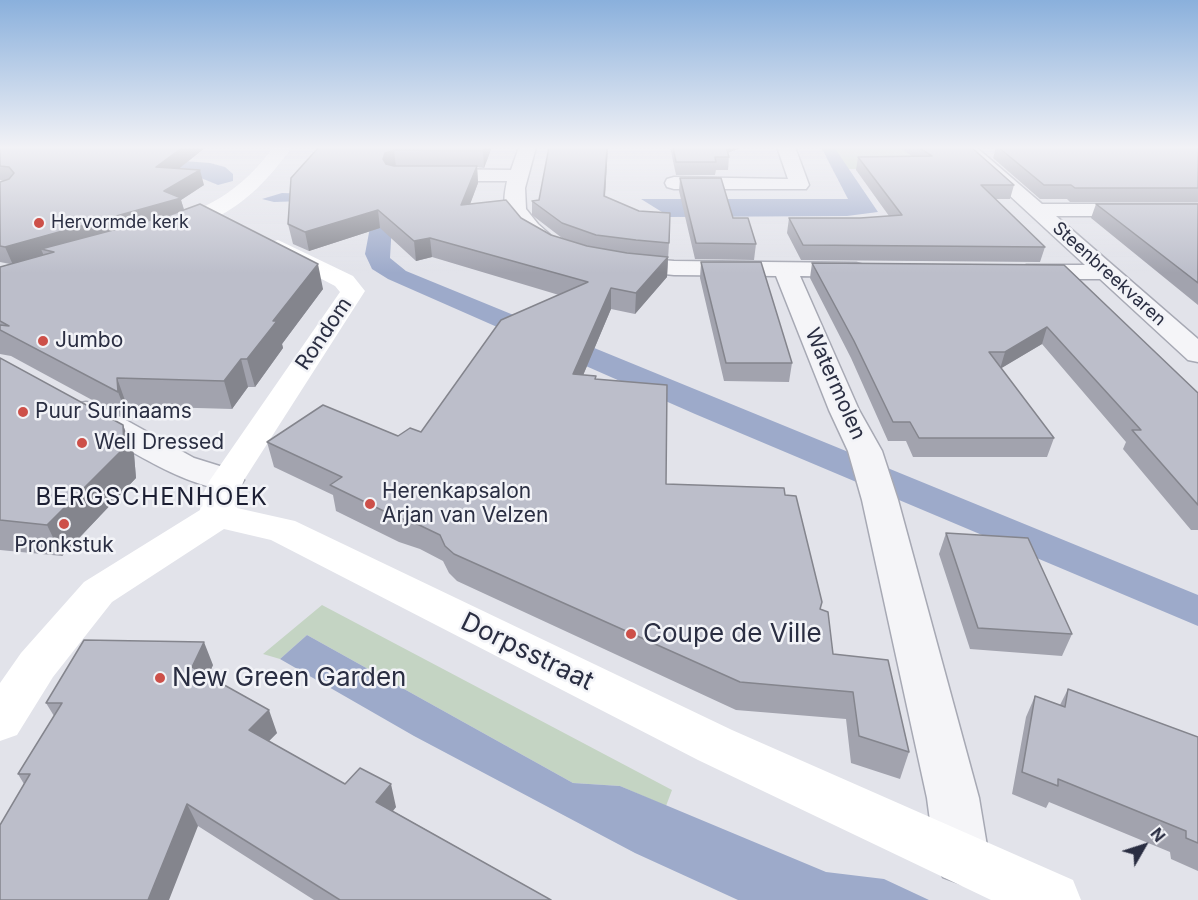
<!DOCTYPE html>
<html>
<head>
<meta charset="utf-8">
<style>
  body { margin:0 }
  #map { position:relative; width:1198px; height:900px; overflow:hidden; background:#e2e3ea; font-family:Inter,sans-serif }
  canvas { display:block }
  .north { position:absolute; left:1114px; top:816px; width:60px; height:60px; -webkit-text-stroke:4px #f2f3f7; paint-order:stroke; rotate:51deg; font-size:16px; font-weight:700; line-height:24px; text-align:center; color:#2a2e42 }
  .north::after { content:''; display:block; margin:auto; width:21px; height:27px; background:#2a2e42; clip-path:polygon(50% 0,100% 100%,50% 72%,0 100%) }
</style>
</head>
<body>
<div id="map">
<canvas width="1198" height="900"></canvas>
<div class="north">N</div>
</div>
<script>
const g = document.querySelector('canvas').getContext('2d');
g.lineJoin = 'round';
function paint(path, color) { g.fillStyle = color; g.fill(path, 'evenodd'); }
function strokePath(path, color, width, dash) { g.strokeStyle = color; g.lineWidth = width; g.lineCap = dash ? 'butt' : 'round'; g.setLineDash(dash || []); g.stroke(path); }
function label(font, color, halo, rows, align = 'center') {
  g.font = font + ' Inter,sans-serif'; g.lineWidth = 5; g.setLineDash([]); g.textBaseline = 'middle'; g.strokeStyle = halo; g.fillStyle = color; for (const [text, x, y, turn = 0] of rows) {
    g.save(); g.translate(x, y); g.rotate((+turn || 0) * Math.PI / 180); g.textAlign = isNaN(turn) ? turn : align; if (halo) g.strokeText(text, 0, 0); g.fillText(text, 0, 0); g.restore();
  }
}
paint(new Path2D(`
  M829 147H949L973 169H841Z
  M322 605 672 790 666 806 620 786 573 783 307 635 280 659 263 654Z`), '#c4d4c3');
paint(new Path2D(`
  M0 147 210 163 225 167 233 174V181L218 185 179 169Z
  M821 147H834L878 212 847 216 670 217 641 199H848Z
  M282 193 347 195 392 223 390 258 406 271 1198 595V626L695 414 388 279 372 269 365 254 371 222 304 201 274 202 262 199Z
  M307 635 573 783 620 786 826 872 884 879 929 900H738L635 853 414 736 280 659Z`), '#9daaca');
const street = new Path2D(`
  M519 147H536L525 188 526 209 538 224 556 240 553 245C533 249 512 228 506 210 503 201 505 191 507 181H433L426 179 424 175 426 171 433 169 511 170Z
  M777 147H795L809 185 806 189H674L667 187 665 183 667 179 674 177 788 179Z
  M957 147H976L1042 204H1198V216H1056L1198 339V362L1188 360 1100 279H1027L1019 277 1015 272 1019 267 1027 265H1085Z
  M622 257 674 261 856 263 864 265 868 270 864 275 856 277 800 276 859 410 882 451 898 500 979 798 989 858 981 877 962 884 943 877 935 858 927 798 862 500 848 451 829 410 776 276 674 275 614 269 610 264 614 259Z
  M86 402 97 404 194 458 239 472 244 480 239 488C198 498 112 439 75 418L71 411 75 404Z`);
strokePath(street, '#a7a9b4', 3);
paint(street, '#f5f5f8');
paint(new Path2D(`
  M274 147H292C266 183 240 210 197 226 187 230 178 234 166 232L163 227 166 222C216 205 242 188 274 147Z
  M278 240 353 276 365 291 244 480 238 496 237 508 295 521 732 730 1073 880 1081 900H991L698 760 271 540 224 529 112 602 53 677 17 735 0 741V683L21 653 84 582 200 510 202 496 210 480 340 292 335 286 270 252 267 247 270 242Z`), '#fff');
paint(new Path2D(`
  M0 147H206L178 169 204 185 181 200 184 209 323 289 282 344 283 348 255 387H248L232 409 127 406 129 420 11 356 0 354V267L10 264 0 262V182L5 181 0 180Z
  M319 147H492L484 168 477 167 478 183 470 204 521 218 551 235 576 243 562 238 532 215V201L539 200 549 147H608L605 197 669 243 667 277 635 314 611 309 583 375 596 376V379L666 484 785 495 833 654 909 752 900 779 851 763 846 719 736 710 457 581 449 573 443 561 420 549 399 542 336 511 333 495 274 467 267 442 398 436 421 432 559 295 432 257 416 261 380 228 309 251 293 244 288 224Z
  M670 147H743L728 153 729 157 728 170H716L715 175H676Z
  M898 147H971L1014 185 1010 199H995L1045 247 1040 262 801 260 787 233 789 218H860L889 216 856 170 858 157 912 156Z
  M996 147H1198V202H1070L1067 199H1040L993 158Z
  M680 178 733 218 756 244 754 260 695 259 679 191Z
  M1096 204H1198V305L1091 218Z
  M701 262 792 363 789 382 724 381 700 278Z
  M812 263 1064 265 1198 393V530H1191L1123 449 1126 442 1042 344 1001 368 1054 438 1047 457H913L906 441H888L851 358 810 278Z
  M0 358 123 425 134 454 136 478 62 556 0 550Z
  M946 533 1072 634 1062 656 970 649 939 554Z
  M213 665 208 676 277 733 269 741 345 784 396 807 393 811 551 900H314L198 826 24 784 18 774 54 716 46 703Z
  M1068 689 1198 737V871L1171 859 1170 852 1049 802 1046 808 1012 794 1026 717 1035 696 1060 705Z`), '#a2a3ae');
paint(new Path2D(`
  M183 147H206L161 183 156 167Z
  M484 147H492L484 168 483 151Z
  M607 147H608L604 210V196Z
  M724 147H743L724 154Z
  M394 150 396 167 387 170 383 159 385 153Z
  M477 166 478 183 463 223 461 205Z
  M200 170 204 185 181 200 185 214 54 252 41 249 44 256 13 265 5 247 164 191Z
  M378 210 380 228 309 251 305 232Z
  M430 238 432 257 416 261 414 241Z
  M668 257 667 277 635 314 636 293Z
  M318 264 323 289 282 344 283 348 255 387 247 359 273 321Z
  M611 288V309L574 397 573 374Z
  M1047 327 1042 344 1000 369 1005 352Z
  M241 359 248 387 232 409 224 381Z
  M117 378 127 406 129 420 118 392Z
  M123 425 134 454 136 478 62 556 47 525Z
  M204 642 213 665 202 689 192 667Z
  M269 710 277 733 258 752 249 730Z
  M391 784 396 807 382 824 376 802Z
  M187 804 198 826 169 900H148Z`), '#84858d');
const building = new Path2D(`
  M0 147H183L156 167 200 170 164 191 181 198 5 247 0 246V182L9 179 14 173 9 167 0 166Z
  M319 147H484L483 151 394 150 385 153 383 159 386 164 394 166H477L461 205 506 200 521 218 551 235 587 246 627 253 668 257 636 293 611 288 573 374 596 376 595 379 667 385 666 484 784 488 785 495 796 496 822 602 820 609 828 612 833 654 888 660 909 752 859 736 853 692 740 682 454 554 445 546 440 535 415 523 394 516 330 485 342 477 267 442 323 405 398 436 410 428 421 432 501 320 588 282 430 238 414 241 378 210 305 232 288 224 291 178Z
  M549 147H607L604 196 639 211 670 213 669 243 636 240 596 235 562 223 532 201 539 200Z
  M673 147H726L729 157H715L716 162H676Z
  M918 147H971L1014 185H981L1045 247 803 245 789 218H860L902 215 858 157 932 156Z
  M998 147H1198V188H1075L1071 185H1044Z
  M680 178H721L733 218H748L756 244 696 243Z
  M200 204 318 264 273 321H277L247 359H241L224 381 117 378 118 392 0 330V325L9 326 0 321V267L54 252 41 249 170 215Z
  M1096 204H1198V283Z
  M701 262H761L792 363H726Z
  M812 263 1064 265 1198 393V505L1132 430H1141L1047 327 1005 352H989L1054 438H919L910 422H893L854 341Z
  M0 358 123 425 124 448 47 525 0 520Z
  M946 533 1028 538 1072 634 978 628Z
  M84 640 204 642 192 667 269 710 249 730 345 784 360 768 391 784 376 802 551 900H340L187 804 148 900H0V825L30 774H18L62 703H46Z
  M1068 689 1198 737V843L1186 838V831L1058 779V786L1022 772 1035 696 1065 707Z`);
paint(building, '#bcbeca');
strokePath(building, '#84858d', 1.5);
const sky = g.createLinearGradient(0, 0, 0, 273);
sky.addColorStop(0, '#8ab0dc');
sky.addColorStop(0.54, '#f2f2f6');
sky.addColorStop(1, '#f2f2f600');
g.fillStyle = sky;
g.fillRect(0, 0, 1198, 273);
for (const [x, y, r, color] of [
  [39,223,6,"#cd5049"],
  [43,341,6,"#cd5049"],
  [23,412,6,"#cd5049"],
  [82,443,6,"#cd5049"],
  [370,504,6,"#cd5049"],
  [64,524,6,"#cd5049"],
  [631,634,6,"#cd5049"],
  [160,678,6,"#cd5049"]
]) { const dot = new Path2D(); dot.arc(x, y, r, 0, 2 * Math.PI); g.fillStyle = color; g.fill(dot); strokePath(dot, '#f2f3f7', 2); }
label('18px', '#2a2e42', '#f2f3f7', [
  ["Hervormde kerk",51,223]
], 'left');
label('18px', '#2a2e42', '#f2f3f7', [
  ["Steenbreekvaren",1109,274,42]
]);
label('21px', '#2a2e42', '#f2f3f7', [
  ["Rondom",324,334,-56],
  ["Watermolen",835,384,66]
]);
label('21px', '#2a2e42', '#f2f3f7', [
  ["Jumbo",55,341],
  ["Puur Surinaams",35,412],
  ["Well Dressed",94,443],
  ["Herenkapsalon",382,492],
  ["Arjan van Velzen",382,516],
  ["Pronkstuk",64,546,"center"]
], 'left');
g.letterSpacing = '1.5px';
label('24px', '#1c1f33', '#f2f3f7', [
  ["BERGSCHENHOEK",152,498]
]);
g.letterSpacing = '0px';
label('26px', '#2a2e42', '#f2f3f7', [
  ["Coupe de Ville",643,634],
  ["New Green Garden",172,678]
], 'left');
label('26px', '#2a2e42', '#f2f3f7', [
  ["Dorpsstraat",527,652,26]
]);
</script>
</body>
</html>
